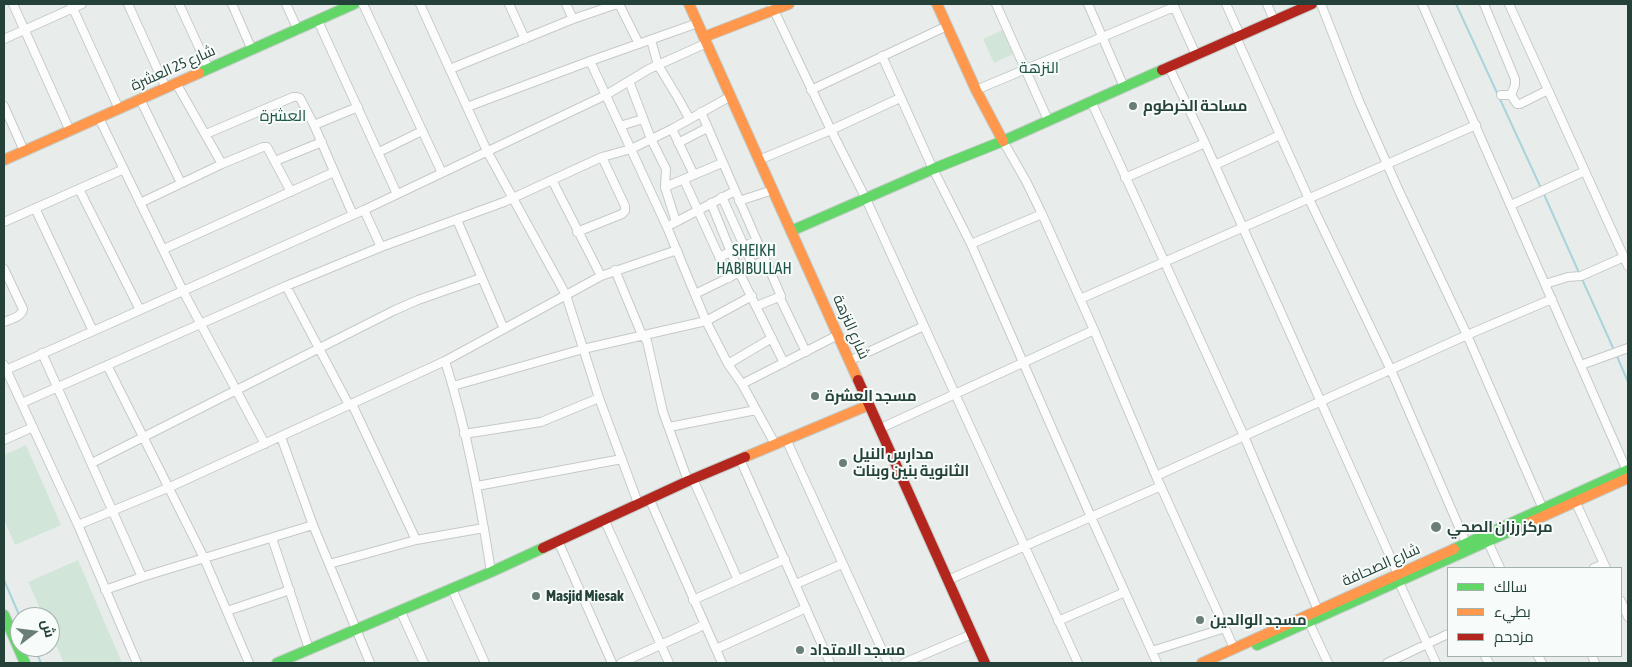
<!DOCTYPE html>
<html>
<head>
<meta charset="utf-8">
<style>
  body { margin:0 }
  #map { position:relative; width:1632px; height:667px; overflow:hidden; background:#e8edeb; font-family:"Asap Condensed",Cairo,sans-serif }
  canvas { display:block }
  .frame { position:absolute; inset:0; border:5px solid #24423a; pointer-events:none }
  .legend { position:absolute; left:1447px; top:567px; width:175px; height:90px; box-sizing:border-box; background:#f7fbf9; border:1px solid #a3b1ad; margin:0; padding:6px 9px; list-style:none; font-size:15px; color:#24423a }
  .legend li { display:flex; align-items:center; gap:10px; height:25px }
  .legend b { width:25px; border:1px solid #a3b1ad }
  .north { position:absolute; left:10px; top:607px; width:50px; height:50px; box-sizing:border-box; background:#f7fbf9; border:1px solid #a3b1ad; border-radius:50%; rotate:75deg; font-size:14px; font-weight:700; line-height:20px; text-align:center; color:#24423a }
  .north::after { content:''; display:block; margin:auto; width:18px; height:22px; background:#697e78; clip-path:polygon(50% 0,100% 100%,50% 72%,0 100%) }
</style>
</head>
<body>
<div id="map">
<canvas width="1632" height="667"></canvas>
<div class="frame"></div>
<ul class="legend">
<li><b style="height:6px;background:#63d668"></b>سالك</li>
<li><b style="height:6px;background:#ff974d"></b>بطيء</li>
<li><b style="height:6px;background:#b3261e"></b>مزدحم</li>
</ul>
<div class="north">ش</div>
</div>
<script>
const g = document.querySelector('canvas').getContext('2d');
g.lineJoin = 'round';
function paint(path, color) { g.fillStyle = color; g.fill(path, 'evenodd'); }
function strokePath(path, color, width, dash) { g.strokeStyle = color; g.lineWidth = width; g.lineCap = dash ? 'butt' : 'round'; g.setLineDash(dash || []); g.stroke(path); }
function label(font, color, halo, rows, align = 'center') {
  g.font = font + ' "Asap Condensed",Cairo,sans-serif'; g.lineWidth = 4; g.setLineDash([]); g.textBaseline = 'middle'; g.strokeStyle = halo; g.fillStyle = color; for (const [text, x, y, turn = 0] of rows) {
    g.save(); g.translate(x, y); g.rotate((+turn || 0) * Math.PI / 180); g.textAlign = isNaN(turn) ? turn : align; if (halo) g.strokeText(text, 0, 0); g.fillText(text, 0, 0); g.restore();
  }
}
paint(new Path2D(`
  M1002 30 1013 54 994 63 983 39Z
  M26 445 61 525 15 545 4 519V455Z
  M78 560 122 663H64L50 632V617H44L28 582Z`), '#d1e6d8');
strokePath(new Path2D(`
  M1456 4 1541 188
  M1543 192 1580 275
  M1582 279 1614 350
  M1616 354 1628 382
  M4 580 20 617
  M34 647 41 663`), '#a9d4db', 2);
const street = new Path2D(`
  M13 4 70 131
  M71 4 119 109
  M128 4 166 88
  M179 4 209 69
  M232 4 252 50
  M286 4 298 30
  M363 4 442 173
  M420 4 487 151 566 295 599 398 638 503
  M509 4 525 39
  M566 4 573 19
  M619 4 639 44
  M771 4 831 130 866 199 1078 663
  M996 4 1048 120
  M1088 4 1124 87
  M1173 4 1196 55
  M1226 4 1240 35
  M1267 4 1274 20
  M1321 4 1359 101 1399 191 1467 335 1543 509
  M1422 4 1627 471
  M1484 4 1515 79V85L1511 95
  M1509 4 1628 266
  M318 21 397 194
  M1236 37 1309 199 1391 370 1466 543
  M4 39 82 4
  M651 40 658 65 678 98 689 118
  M882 56 933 169 971 244 1091 517 1157 663
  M590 61 667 227 706 321 728 364 742 384 775 444
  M1169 67 1205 143 1398 574
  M450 69 573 19 617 4
  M629 81 651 139 666 169 665 187 676 222
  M176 83 222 164
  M811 90 947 26
  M976 90 1174 7
  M1501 95H1511L1517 104H1520L1548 90
  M140 99 181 183
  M1091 101 1244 436 1320 615
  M4 106 24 151
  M467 107 590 61 698 23
  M701 112 781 296 757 306
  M99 118 183 291 265 444
  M314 125 358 107
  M620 126 643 119
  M672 129 694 175
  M206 134 293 97H297L300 98 314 125 353 215
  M1003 141 1026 181 1042 214 1094 330 1156 476 1234 648
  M678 143 707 128
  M379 152 422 131
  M759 160 831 130 900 98
  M275 161 322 142
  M1215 165 1280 135
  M1125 178 1205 143
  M552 180 601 276
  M684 180 729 278
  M665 187 722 163
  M79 189 140 310
  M722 197 753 266
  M739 201 773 190
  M140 203 222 164 263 147H267L291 192
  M711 203 739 272 784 363
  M1511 205 1585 171
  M35 208 93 331
  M364 210 381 247
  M457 220 504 329
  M4 222 124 169
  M672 224 735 191
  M577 232 622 214 625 211V206L602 157
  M971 244 1042 214
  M164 249 334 172
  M719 257 756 241
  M4 269 23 309C22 317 11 319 4 322
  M615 270 642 335 647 341 663 412 688 481
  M1545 284 1568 277 1581 276 1624 257
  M286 286 349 405
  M695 294 765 260
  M779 296 806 352
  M1080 299 1476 125
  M42 353 142 577
  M445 361C467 430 480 501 491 572
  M849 361 924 326
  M728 364 772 338
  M4 365 78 525 137 663
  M107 365 204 558 249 663
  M1581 365 1628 348
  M6 370 364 210 606 95 649 69 707 43
  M742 384 838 335
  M453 386 583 349 706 321 752 296
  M22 403 286 286 381 247 504 202 602 157 631 149 672 129 731 96
  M352 404 416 540
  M669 427 756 410
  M879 429 1094 330
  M464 434 541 422 599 398
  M281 437 313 525 370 663
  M786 439 888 663
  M4 440 33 427
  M740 459 830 663
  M92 463 395 310 418 300 481 278
  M1156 476 1467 335 1552 299
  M693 479 738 580
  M477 486 622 459
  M649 498 722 663
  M1576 503 1606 568
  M604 519 669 663
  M78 525 170 487 445 361 601 276 677 250
  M272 538 309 649
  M558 541 612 663
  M1488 542 1500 568
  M329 564 416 540 484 528
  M1594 568 1604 564
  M948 580 1161 486
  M1399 582 1436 663
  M796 584 842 564
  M452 589 485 663
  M105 590 142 577 313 525
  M693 600 785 559
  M1621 601 1628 617
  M400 610 424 663
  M227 611 290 590
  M1307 618 1328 663
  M1058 621 1125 592
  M716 649 806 608
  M1152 651 1225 628
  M1485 656 1489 663
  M1538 656 1542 663
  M1592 656 1595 663
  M621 663 704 625
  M904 663 972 634
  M1387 663 1448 634`);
const fast = new Path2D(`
  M199 73 354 4
  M791 231 933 169 1003 141 1162 70
  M1454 549 1628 470
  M4 615 25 663
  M1257 645 1526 524
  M277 663 491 572 543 548`);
const slow = new Path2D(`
  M689 4 858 380
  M937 4 976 90 1003 141
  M704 37 789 4
  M4 160 199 73
  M745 457 869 405
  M1526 524 1628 478
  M1202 663 1454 549`);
const jam = new Path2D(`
  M1162 70 1312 4
  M858 380 985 663
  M543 548 688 481 745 457`);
strokePath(street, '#c5cac8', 10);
strokePath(fast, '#c3cbc8', 12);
strokePath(slow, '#c3cbc8', 12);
strokePath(jam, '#c3cbc8', 12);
strokePath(street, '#fcfcfc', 8);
strokePath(fast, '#63d668', 10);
strokePath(slow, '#ff974d', 10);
strokePath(jam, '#b3261e', 10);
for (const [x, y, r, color] of [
  [1133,106,5,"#697e78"],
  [815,396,5,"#697e78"],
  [843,463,5,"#697e78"],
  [1436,527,6,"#697e78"],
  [536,596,5,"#697e78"],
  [1200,620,5,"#697e78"],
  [800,650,5,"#697e78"]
]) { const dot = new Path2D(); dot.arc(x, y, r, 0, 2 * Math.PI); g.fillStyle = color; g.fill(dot); strokePath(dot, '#f7fbf9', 2); }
label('15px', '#24423a', '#f7fbf9', [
  ["شارع 25 العشرة",173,68,-24],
  ["شارع النزهة",851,327,66],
  ["شارع الصحافة",1381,565,-24]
]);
label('bold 15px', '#24423a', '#f7fbf9', [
  ["مساحة الخرطوم",1143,106],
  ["مسجد العشرة",825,396],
  ["مدارس النيل",853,454],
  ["الثانوية بنين وبنات",853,471],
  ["مركز رزان الصحي",1447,527],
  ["Masjid Miesak",546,596],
  ["مسجد الوالدين",1210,620],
  ["مسجد الامتداد",810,650]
], 'left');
label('16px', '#1f5548', '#f7fbf9', [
  ["النزهة",1039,68],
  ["العشرة",283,116],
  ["SHEIKH",754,251],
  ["HABIBULLAH",754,269]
]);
</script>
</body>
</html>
